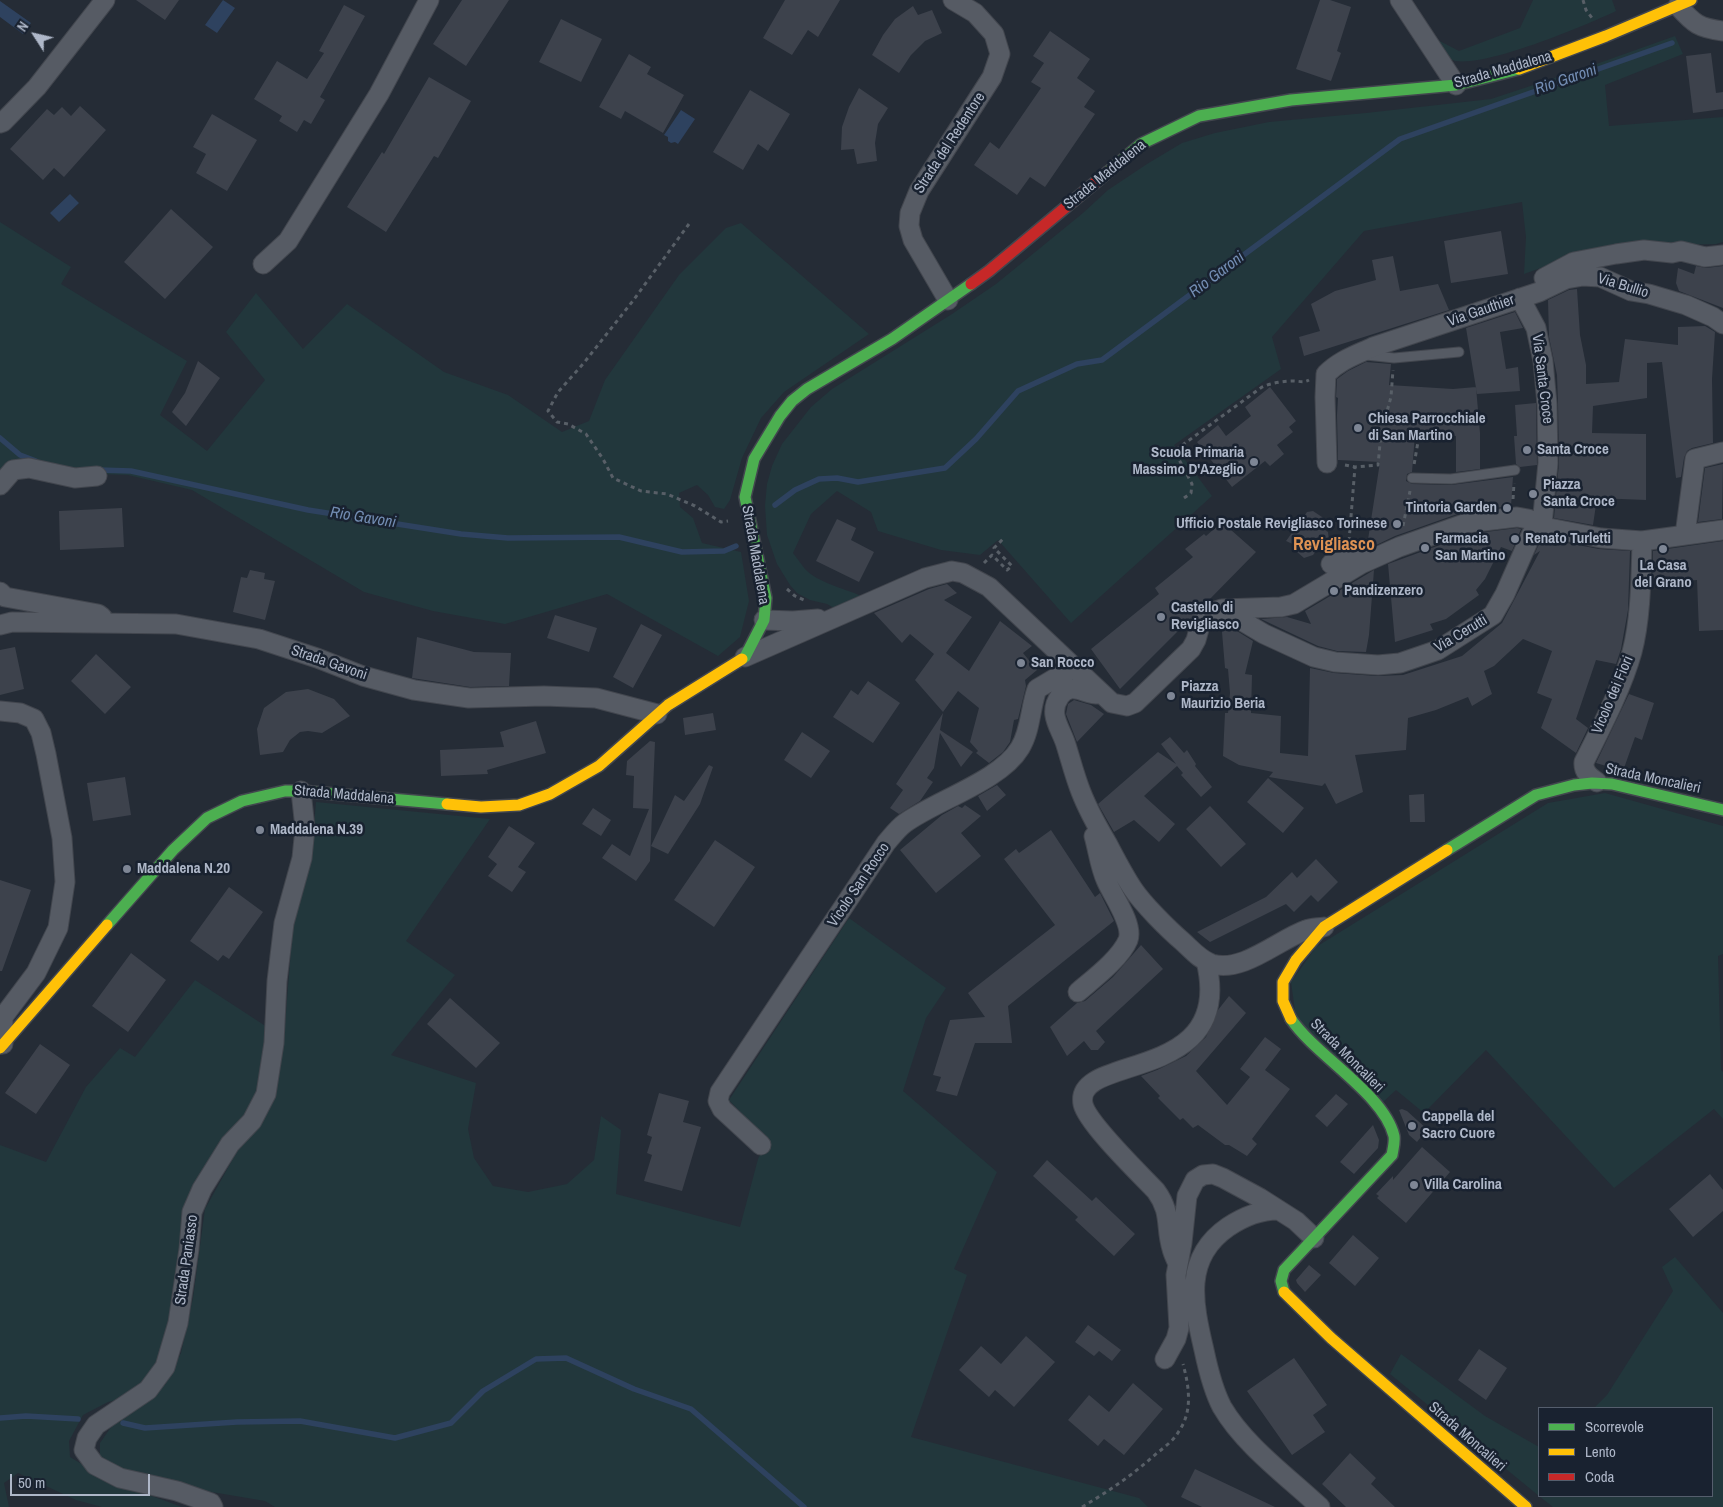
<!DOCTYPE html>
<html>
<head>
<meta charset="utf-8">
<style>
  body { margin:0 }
  #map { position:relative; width:1723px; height:1507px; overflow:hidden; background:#252c36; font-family:"Archivo Narrow",sans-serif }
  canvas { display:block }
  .legend { position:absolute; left:1538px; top:1407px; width:175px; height:90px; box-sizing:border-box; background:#192230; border:1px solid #555e6d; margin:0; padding:6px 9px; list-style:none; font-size:15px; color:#aeb7c8 }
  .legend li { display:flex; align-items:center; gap:10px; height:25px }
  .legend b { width:25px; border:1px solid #555e6d }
  .north { position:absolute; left:10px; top:10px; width:50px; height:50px; -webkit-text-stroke:4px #192230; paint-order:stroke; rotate:305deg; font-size:14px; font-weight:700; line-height:20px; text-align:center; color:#aeb7c8 }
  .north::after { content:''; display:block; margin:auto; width:18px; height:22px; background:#aeb7c8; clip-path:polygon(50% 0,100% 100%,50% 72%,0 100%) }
  .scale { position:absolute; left:10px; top:1474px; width:140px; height:22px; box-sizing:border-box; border:2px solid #aeb7c8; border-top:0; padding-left:6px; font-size:15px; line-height:18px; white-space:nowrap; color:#aeb7c8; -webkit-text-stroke:4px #192230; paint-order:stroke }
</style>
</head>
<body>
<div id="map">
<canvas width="1723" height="1507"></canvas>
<ul class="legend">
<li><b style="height:6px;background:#4caf50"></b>Scorrevole</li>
<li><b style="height:6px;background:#ffc107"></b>Lento</li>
<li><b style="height:6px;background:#c62828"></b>Coda</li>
</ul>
<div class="north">N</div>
<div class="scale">50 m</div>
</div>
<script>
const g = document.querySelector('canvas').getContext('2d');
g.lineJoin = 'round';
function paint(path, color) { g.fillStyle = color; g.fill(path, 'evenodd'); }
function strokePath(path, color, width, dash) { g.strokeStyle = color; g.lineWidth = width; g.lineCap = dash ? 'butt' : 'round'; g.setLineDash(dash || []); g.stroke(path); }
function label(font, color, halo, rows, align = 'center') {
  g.font = font + ' "Archivo Narrow",sans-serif'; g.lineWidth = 5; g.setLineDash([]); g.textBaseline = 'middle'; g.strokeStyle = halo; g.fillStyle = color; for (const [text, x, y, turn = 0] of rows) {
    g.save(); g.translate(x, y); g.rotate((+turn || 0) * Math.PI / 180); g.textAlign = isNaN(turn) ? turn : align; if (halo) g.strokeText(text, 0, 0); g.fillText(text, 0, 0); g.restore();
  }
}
paint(new Path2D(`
  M1533 0H1612L1616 11C1589 24 1474 73 1450 59 1443 56 1438 44 1434 38L1459 51 1520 28Z
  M1675 36 1683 54 1605 85 1609 126 1723 117V242L1716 244 1599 247 1524 274 1526 237 1522 202 1364 231 1272 337 1281 369 1174 445 1212 496 1071 623 998 540 980 555 941 550 878 531 871 512 837 491 811 514 793 553C797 558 801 564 805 569 818 583 844 588 861 596L850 603 836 609 827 604 810 600 797 593 790 585 777 564 767 535 765 506 767 484 772 466 782 444 811 407 832 389 952 314 996 284 1083 213 1108 190 1147 164 1182 143 1215 133 1269 122 1366 113 1491 99 1585 68Z
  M0 222 71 267 61 284 187 361 160 415 207 451 265 380 226 332 256 293 303 349 347 304 444 372 508 395 562 432 589 421 605 380 679 275 726 228 741 223 869 334 784 392 761 418 742 458 730 500 724 509 715 507 708 495 697 485 679 493 680 507 693 518 702 543 741 552 749 601 740 637 718 656 607 594 505 624 433 611 364 592 192 490 128 475 64 473 0 477Z
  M1605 793 1723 826V954L1718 956 1721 1070 1723 1072V1119L1714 1109 1614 1188 1486 1050 1424 1113 1396 1090 1383 1102 1296 1018 1291 982 1316 947 1548 803Z
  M316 802 490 819 406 941 455 975 391 1055 476 1083 468 1129 474 1158 493 1186 528 1192 567 1184 594 1160 601 1116 621 1130 616 1194 740 1227 758 1159 767 1140 729 1100 849 918 946 988 926 1018 903 1091 997 1172 954 1269 967 1275 911 1437 1139 1498 1148 1507H275L265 1501 200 1490 117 1471 100 1458V1443L109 1430 124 1412 165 1385 181 1353 193 1298 205 1209 239 1148 276 1088 284 1038 293 924 312 851Z
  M195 980 267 1027 261 1083 243 1118 195 1190 174 1325 160 1366 127 1398 108 1402 83 1415 69 1441 70 1457 108 1480 182 1507H102L76 1500 18 1473 4 1483 9 1507H0V1145L46 1162 86 1087 120 1048 135 1057Z
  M1675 1257 1723 1313V1507H1553L1539 1496H1712V1408H1594L1607 1395 1673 1291 1662 1267Z
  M1401 1354 1485 1416 1539 1447V1496L1390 1374Z`), '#22373c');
paint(new Path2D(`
  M223 0 235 8 217 33 205 25Z
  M0 1 31 23 23 34 0 17Z
  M681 110 695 119 678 144 675 142 671 143 668 141V137L664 135Z
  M70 194 79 203 59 222 50 213Z`), '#2e425f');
strokePath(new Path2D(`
  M0 438 20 455 36 461
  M99 470 131 471 308 510 461 534 508 538 619 537 682 552 724 551 736 546
  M775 505 795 490 819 479 837 478 858 482 945 468 976 439 1018 391 1077 364 1102 360 1400 139 1672 43
  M0 1418 26 1416 78 1419
  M123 1423 145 1428 237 1422 300 1421 395 1438 451 1423 483 1391 536 1359 566 1358 634 1389 691 1409 804 1507`), '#2e425f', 5.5);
paint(new Path2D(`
  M136 0H179L165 20Z
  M462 0H509L466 66 433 44Z
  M785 0H840L818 37 808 30 792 55 763 38Z
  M1320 0H1330L1351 7 1337 51 1341 53 1331 81 1296 69Z
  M344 5 365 16 320 97 325 100 311 124 304 120 297 132 279 121 282 116 254 99 277 61 307 79 324 53 319 51Z
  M913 6 918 15 932 10 942 33 925 41 911 55 899 73 872 55 883 35 895 19Z
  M561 19 602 39 581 82 539 62Z
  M1050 31 1090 59 1077 78 1095 91 1084 107 1095 114 1045 187 1030 177 1017 195 974 165 990 142 999 149 1041 88 1031 82 1044 63 1033 56Z
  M1711 53 1716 93 1723 92V109L1693 113 1686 56Z
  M629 54 651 67 647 74 684 95 663 133 625 111 621 119 599 107Z
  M429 77 471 101 438 158 434 156 386 232 347 207 382 152 384 154Z
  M859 88 888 108 878 124 875 143 877 161 857 164 854 149 841 150 842 127 849 107Z
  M750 90 790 114 768 151 758 144 743 170 713 152Z
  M80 106 106 130 64 177 54 168 43 180 10 149 47 109 54 115 62 107 71 116Z
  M212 114 257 140 227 191 196 173 206 154 193 147Z
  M171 209 213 247 165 299 124 262Z
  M1501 231 1508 274 1451 283 1444 241Z
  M1393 256 1400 291 1438 284 1449 310 1304 356 1299 337 1320 331 1311 304 1335 291 1376 280 1372 260Z
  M1696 266 1706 268 1723 266V308L1679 291 1676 283 1678 268 1694 274Z
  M1577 289 1580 335 1586 365V384L1619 382 1625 339 1678 345V327L1705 326 1715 332 1712 379 1713 443 1692 448 1687 451 1684 458 1681 477 1676 478 1662 362 1647 363V398L1593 406 1592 433 1646 434V500L1597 498 1593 525 1554 518 1559 463 1558 404 1557 375 1549 337 1548 300 1569 290Z
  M1515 312 1523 328 1500 332 1506 369 1518 367 1520 391 1477 394 1466 328Z
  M198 361 220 378 186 426 172 412 185 393Z
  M1366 362 1391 364 1389 385 1453 389 1476 387 1480 433V469L1456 472V436L1415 434 1412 472 1407 474 1406 481 1412 484 1451 485 1513 477 1511 506 1463 512 1395 536 1370 548 1367 546 1380 462 1338 460 1337 415 1338 398 1336 397 1337 379 1348 371Z
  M1270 387 1296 421 1289 427 1293 432 1277 445 1284 454 1270 466 1265 461 1232 487 1197 442 1218 425 1226 436 1251 416 1245 407Z
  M1536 403 1537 465 1520 467 1516 464 1514 436H1517L1515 405Z
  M1723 464 1722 519 1698 522 1705 468Z
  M122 508 124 547 60 550 59 511Z
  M1313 511 1325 519V530L1328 532 1330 551H1316L1313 555 1304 558 1297 552V546L1286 541 1307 512Z
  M837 519 856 528 851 540 874 552 859 582 816 561Z
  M1222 522 1256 552 1206 603 1198 609 1191 618 1120 689 1091 649 1159 594 1155 588 1193 557 1185 549 1204 534 1206 536Z
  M1517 528 1521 529 1512 551 1501 547 1485 579 1476 590 1479 595 1446 619 1430 624 1433 630 1395 642 1388 564 1470 534Z
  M1723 541V630L1699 631 1697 580 1652 584 1653 551Z
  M1562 542 1599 549 1630 551 1628 610 1621 649 1616 664 1596 660 1576 719 1588 728 1576 753 1541 728 1552 699 1537 693 1552 651 1523 639 1494 666 1484 671 1492 694 1472 706 1468 697 1436 710 1408 718 1406 750 1355 755 1363 792 1336 804 1325 783 1322 786 1269 777 1273 772 1239 765 1223 756 1225 713H1228L1230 693 1228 669 1225 668 1222 632 1224 623 1253 641 1245 674 1252 675 1251 713 1281 716 1280 753 1308 756 1310 668 1334 673 1377 676 1403 675 1462 656 1502 623 1540 551 1534 555 1539 544 1556 546Z
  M250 570 265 573 264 579 275 581 265 620 233 612 241 577 247 578Z
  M1374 570 1369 635 1366 652 1337 651 1318 646 1261 619 1287 617 1311 624 1305 611Z
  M947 584 957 593 944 600 972 617 946 653 969 671 1000 621 1032 646 1023 653 1037 670 1025 680 1026 686 1018 719 1014 720 1010 742 1003 752 989 763 976 753 978 751 970 742 979 708 958 691 943 712 915 680 934 654 910 634 902 643 874 613 929 589Z
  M555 615 597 628 589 652 547 638Z
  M641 624 662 635 633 688 613 677Z
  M417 637 474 652 511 653 509 686 470 687 412 678Z
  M15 647 24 689 0 695V650Z
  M96 654 131 687 105 714 71 681Z
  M868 681 900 703 873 743 833 717 851 690 858 695Z
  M308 689 334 699 350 716 322 733 308 731 300 732 290 740 283 752 260 755 257 729 264 708 286 692Z
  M1629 694 1654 703 1642 740 1635 737 1623 771 1596 763Z
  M1074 700 1091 705 1104 714 1077 742 1066 714 1068 704Z
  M713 713 716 730 685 735 683 718Z
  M943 713 940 730 973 752 961 767 940 733 934 768 927 778 933 782 920 801 899 814 890 808 903 790 896 784Z
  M536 721 546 753 487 770 488 774 441 776 440 750 504 747 500 732Z
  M802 732 830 751 811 778 784 760Z
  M1170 737 1184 753 1187 750 1196 764 1195 766 1212 787 1201 797 1181 775 1183 773 1177 766 1144 796 1175 824 1159 842 1134 820 1114 832 1098 804 1158 752 1176 764 1161 744Z
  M650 741 655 742 650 861 636 881 602 858 612 844 630 856 649 809 633 808 634 776 626 775 627 761Z
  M709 765 713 767 700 804 668 854 651 846 675 795 684 801Z
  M125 777 131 815 93 821 87 783Z
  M1268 778 1304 808 1283 833 1247 802Z
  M997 785 1006 795 987 811 978 796Z
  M1424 794 1425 822H1410L1409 795Z
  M965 805 981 816 961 833 981 856 936 893 900 850 942 815 958 806 962 808Z
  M1210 806 1246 844 1221 867 1186 829Z
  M593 808 611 820 601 836 582 824Z
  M509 826 535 843 518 867 526 872 512 892 488 876 497 864 488 857Z
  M1051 830 1095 897 1100 893 1114 921 1008 1006 1012 1043H975L957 1096 936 1091 941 1077 933 1075 950 1020 985 1017 968 993 1055 925 1004 859 1016 849 1019 853Z
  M715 840 755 867 714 927 674 900Z
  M1316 859 1338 882 1318 902 1311 895 1294 912 1286 904 1210 942 1197 932 1266 897 1292 872 1297 878Z
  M0 880 31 890 2 971H0Z
  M229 887 263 912 229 959 223 955 218 961 190 941Z
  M1141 945 1163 969 1096 1031 1105 1042 1098 1050H1091L1084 1041 1067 1056 1050 1027 1077 1003 1085 1001 1113 977Z
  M131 953 166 980 128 1032 92 1006Z
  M1229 996 1246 1013 1196 1071 1227 1105 1250 1077 1240 1069 1265 1037 1281 1049 1265 1070 1290 1089 1252 1139 1257 1144 1247 1156 1229 1145H1225L1198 1125 1193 1128 1183 1118 1180 1120 1158 1098 1160 1096 1141 1076 1157 1070 1186 1056 1206 1037 1218 1010Z
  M450 998 500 1043 476 1068 427 1024Z
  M40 1044 70 1065 36 1114 5 1093Z
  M659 1093 689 1101 683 1122 701 1127 682 1191 644 1181 652 1155 647 1153 652 1137 647 1135Z
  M1336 1094 1348 1104 1327 1127 1315 1116Z
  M1402 1109 1407 1111 1427 1129 1417 1142 1409 1135 1399 1110Z
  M1373 1125 1379 1140 1378 1148 1354 1174 1340 1162Z
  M1422 1147 1450 1172 1406 1223 1377 1198 1379 1196 1376 1194 1393 1176V1180Z
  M1047 1160 1092 1201 1096 1197 1135 1234 1114 1256 1075 1220 1078 1217 1033 1176Z
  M1710 1174 1723 1190V1211L1693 1237 1669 1209Z
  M1353 1235 1379 1258 1355 1286 1329 1263Z
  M1309 1265 1321 1275 1305 1292 1297 1283 1296 1280Z
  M1088 1325 1121 1350 1112 1361 1099 1351 1094 1356 1075 1342Z
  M1026 1336 1055 1362 1014 1407 995 1390 989 1397 959 1370 981 1346 1001 1364Z
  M1479 1349 1507 1368 1486 1400 1458 1380Z
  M1294 1358 1327 1405 1313 1415 1325 1432 1292 1455 1247 1391Z
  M1133 1383 1163 1409 1124 1455 1104 1439 1098 1446 1068 1420 1089 1395 1109 1412Z
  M1350 1453 1376 1478 1371 1484 1395 1507H1346L1322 1484Z
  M1195 1469 1275 1507H1202L1181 1497Z`), '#3d424c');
const lane = new Path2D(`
  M1366 355 1394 358 1459 352
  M1412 478 1451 479 1515 470`);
const street = new Path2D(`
  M1400 0 1456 85
  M1678 6C1694 24 1699 28 1723 31
  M0 123 3 122 37 87 105 0
  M263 264 288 241 379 94 429 0
  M1544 278 1574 262 1616 254 1644 250 1672 253 1681 251 1705 257 1723 255
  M1520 298 1536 328 1543 361 1547 404 1548 463 1542 525
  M948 300 913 240 909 226 910 213 919 191 992 77 1000 54 994 34 975 13 953 0
  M1327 463 1325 397 1326 374C1340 360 1356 355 1373 347L1539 292 1566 279 1583 276 1600 277 1631 291 1649 294 1686 305 1713 317 1723 324
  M0 485 13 470 29 468 75 478 97 476
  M1685 535 1695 459 1723 452
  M1331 564 1362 556
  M0 592 5 597 98 614 102 617
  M1222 609 1264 634 1314 657 1335 662 1378 665 1400 663 1438 650 1493 615 1505 594 1531 535 1534 531 1553 535
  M764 620 793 621 818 619
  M0 625 12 622 176 624 259 639 317 658 363 676 414 690 469 698 544 696 596 698 657 714
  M745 657 925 578 952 571 963 573 989 587 1112 703 1127 706 1135 703 1191 649 1196 640 1201 622 1206 616 1213 612 1222 609 1281 607 1294 604 1361 564 1399 547 1467 523 1517 517 1528 519 1549 528 1601 538 1642 541 1723 530
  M1101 694C1086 696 1072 680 1060 696 1047 714 1061 728 1066 745 1071 761 1075 777 1081 792 1088 810 1097 826 1107 843 1115 858 1123 874 1133 889 1143 904 1168 929 1182 941 1191 949 1200 960 1212 964 1243 973 1278 940 1306 930 1311 928 1318 928 1324 927
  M0 711 20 713 34 719 41 733 46 754 62 838 65 882 58 928 36 973 3 1017V1044
  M1597 782C1590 777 1583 772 1584 762 1601 728 1622 688 1632 652 1641 618 1641 576 1642 541
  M1078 992C1093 979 1120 959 1128 940 1134 924 1112 895 1106 880 1100 867 1098 850 1094 836
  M761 1145 722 1109 718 1101 720 1092 886 843C892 836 898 828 905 823 937 800 1000 781 1020 748 1031 730 1030 708 1037 689L1074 667
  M1278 1210C1260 1210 1243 1217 1228 1227 1183 1258 1193 1303 1204 1350 1208 1369 1213 1390 1222 1407 1244 1445 1288 1477 1320 1507
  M1178 1264C1176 1259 1173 1254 1172 1249 1165 1226 1172 1213 1156 1191 1141 1175 1087 1123 1083 1104 1073 1052 1237 1086 1206 961
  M1165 1359 1176 1339 1179 1328 1176 1275 1182 1243 1187 1196 1195 1180 1203 1175 1213 1174 1223 1178 1260 1198 1296 1221 1314 1238
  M213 1507 211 1503 177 1491 120 1478 95 1465 84 1450 87 1438 96 1425 148 1390 165 1367 178 1323 189 1249 192 1212 202 1189 230 1144 252 1121 266 1094 274 1043 277 981 284 923 302 858 305 828 301 791`);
const fast = new Path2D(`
  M1108 172 1141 144 1199 116 1291 100 1456 85 1519 69
  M742 659 745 657 764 620 766 598 745 497 754 459 780 416 792 401 807 389 892 339 971 284
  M1447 850 1536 795 1574 785 1592 783 1612 784 1723 810
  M107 925 173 850 207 818 242 801 285 791H301L447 804
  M1284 1292 1281 1281 1284 1270 1392 1155C1393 1149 1395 1142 1394 1136 1384 1094 1316 1056 1291 1019`);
const slow = new Path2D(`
  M1519 69 1606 36 1691 0
  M447 804 481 807 519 805 550 794 599 766 668 705 742 659
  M1291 1019 1283 1001V982L1296 960 1324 927 1447 850
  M0 1048 107 925
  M1284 1292 1331 1338 1526 1507`);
const jam = new Path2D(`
  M971 284 989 271 1108 172`);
strokePath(lane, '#42464e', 11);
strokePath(street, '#42464e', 21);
strokePath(fast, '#42464e', 14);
strokePath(slow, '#42464e', 14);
strokePath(jam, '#42464e', 14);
strokePath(new Path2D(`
  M1583 0 1586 10 1592 18
  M689 224 632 302 583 364 558 392 548 411 557 422 568 424 586 434 603 459 613 478 641 491 667 494 695 506 721 522 728 521
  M1381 433 1391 397 1393 370
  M1345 465 1355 467 1378 465 1381 433 1419 436 1414 465
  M1184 498 1191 493 1192 484 1175 452 1177 449 1262 387C1271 383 1284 381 1293 381 1300 381 1303 383 1309 380
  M1513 499 1514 483
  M1403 526 1410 491
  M1349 541 1355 467
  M984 563 992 555 1007 570 1012 566 994 548 1004 538
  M787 589 795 596 806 601
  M1082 1507C1109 1491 1134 1474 1157 1453 1165 1447 1174 1440 1179 1431 1193 1411 1189 1386 1183 1364`), '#585f67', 3, [4, 4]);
strokePath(lane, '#565b64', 9);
strokePath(street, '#565b64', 19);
strokePath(fast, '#4caf50', 11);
strokePath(slow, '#ffc107', 11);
strokePath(jam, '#c62828', 11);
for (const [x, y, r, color] of [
  [1358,428,5,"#7e8695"],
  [1527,450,5,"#7e8695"],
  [1254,462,5,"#7e8695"],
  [1533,494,5,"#7e8695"],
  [1507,508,5,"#7e8695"],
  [1397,524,5,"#7e8695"],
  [1515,539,5,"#7e8695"],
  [1425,548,5,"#7e8695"],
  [1663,549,5,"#7e8695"],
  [1334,591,5,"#7e8695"],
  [1161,617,5,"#7e8695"],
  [1021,663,5,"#7e8695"],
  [1171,696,5,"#7e8695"],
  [260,830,5,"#7e8695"],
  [127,869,5,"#7e8695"],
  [1412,1126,5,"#7e8695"],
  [1414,1185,5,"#7e8695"]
]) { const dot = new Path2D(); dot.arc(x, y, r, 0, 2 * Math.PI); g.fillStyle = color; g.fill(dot); strokePath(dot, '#192230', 2); }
label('15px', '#aeb7c8', '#192230', [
  ["Strada Maddalena",1503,70,-16],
  ["Strada del Redentore",950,143,-57],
  ["Strada Maddalena",1105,175,-39],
  ["Via Bullio",1623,286,17],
  ["Via Gauthier",1481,311,-19],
  ["Via Santa Croce",1542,379,83],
  ["Strada Maddalena",755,555,80],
  ["Via Cerutti",1461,634,-31],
  ["Strada Gavoni",329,663,19],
  ["Vicolo dei Fiori",1613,695,-67],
  ["Strada Moncalieri",1653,779,12],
  ["Strada Maddalena",344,795,5],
  ["Vicolo San Rocco",859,885,-56],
  ["Strada Moncalieri",1347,1056,45],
  ["Strada Paniasso",187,1260,-82],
  ["Strada Moncalieri",1467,1437,41]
]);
label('bold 15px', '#aeb7c8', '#192230', [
  ["Chiesa Parrocchiale",1368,419],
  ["di San Martino",1368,436],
  ["Santa Croce",1537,450],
  ["Scuola Primaria",1244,453,"right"],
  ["Massimo D'Azeglio",1244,470,"right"],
  ["Piazza",1543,485],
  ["Santa Croce",1543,502],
  ["Tintoria Garden",1497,508,"right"],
  ["Ufficio Postale Revigliasco Torinese",1387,524,"right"],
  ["Farmacia",1435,539],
  ["San Martino",1435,556],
  ["Renato Turletti",1525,539],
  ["La Casa",1663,566,"center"],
  ["del Grano",1663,583,"center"],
  ["Pandizenzero",1344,591],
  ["Castello di",1171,608],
  ["Revigliasco",1171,625],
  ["San Rocco",1031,663],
  ["Piazza",1181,687],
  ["Maurizio Beria",1181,704],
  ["Maddalena N.39",270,830],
  ["Maddalena N.20",137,869],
  ["Cappella del",1422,1117],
  ["Sacro Cuore",1422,1134],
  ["Villa Carolina",1424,1185]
], 'left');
label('italic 16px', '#738db3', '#192230', [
  ["Rio Garoni",1566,80,-19],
  ["Rio Garoni",1217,275,-37],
  ["Rio Gavoni",363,518,9]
]);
label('bold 18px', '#de9253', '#192230', [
  ["Revigliasco",1334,545]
]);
</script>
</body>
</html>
